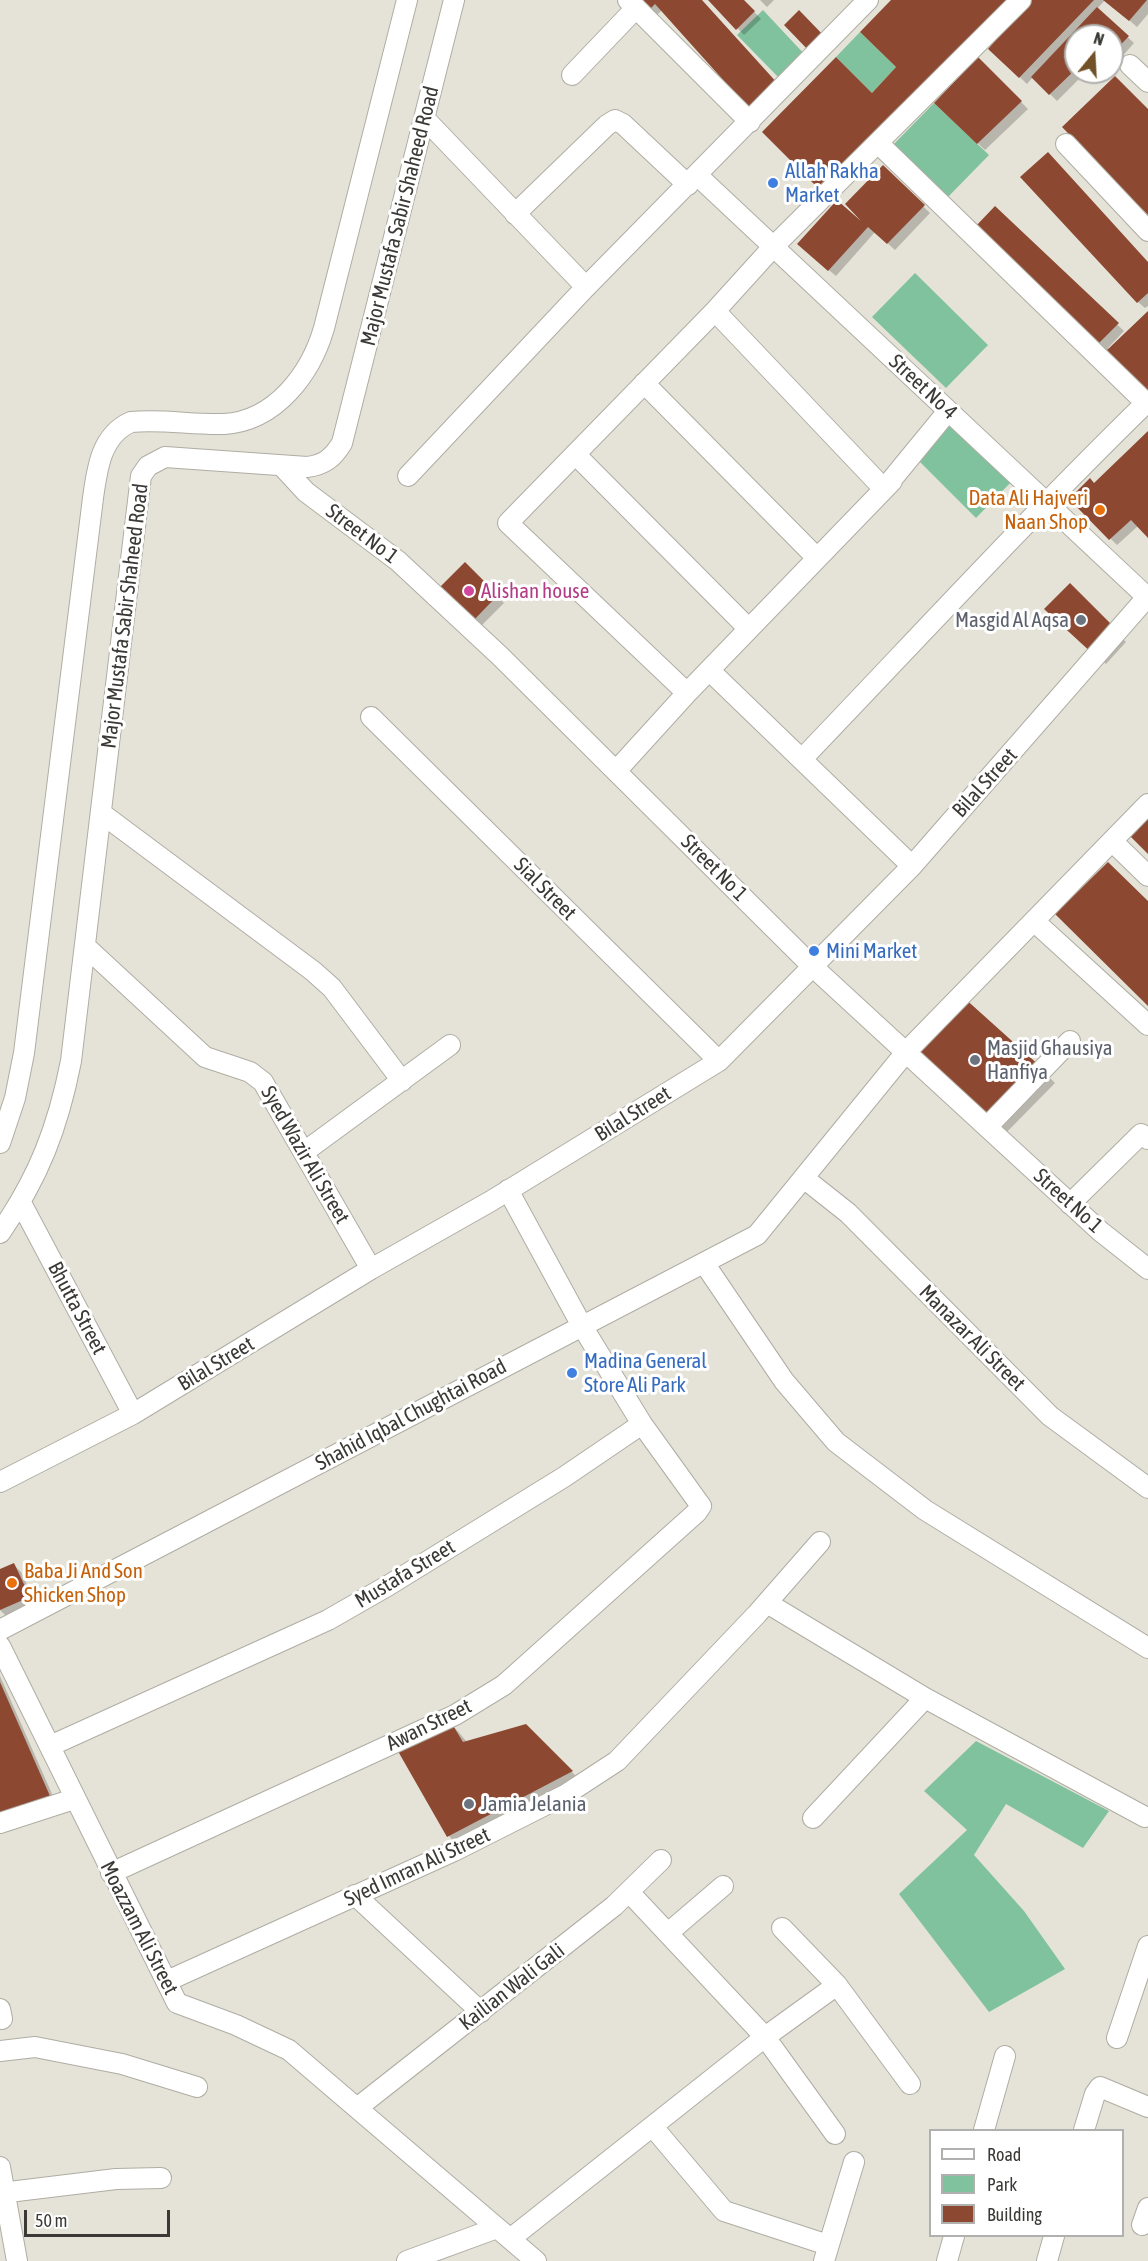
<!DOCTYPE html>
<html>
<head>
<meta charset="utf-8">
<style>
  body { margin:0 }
  #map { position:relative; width:1148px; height:2261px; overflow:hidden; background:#e5e3d8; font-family:"Asap Condensed",sans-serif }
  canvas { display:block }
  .legend { position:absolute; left:929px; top:2129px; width:195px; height:108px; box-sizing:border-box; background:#fff; border:2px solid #b0b0ae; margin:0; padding:8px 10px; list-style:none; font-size:18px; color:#3a3935 }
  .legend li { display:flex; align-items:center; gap:12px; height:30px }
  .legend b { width:30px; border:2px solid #b0b0ae }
  .north { position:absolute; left:1064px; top:24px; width:60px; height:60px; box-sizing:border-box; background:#fff; border:2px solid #b0b0ae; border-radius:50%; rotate:18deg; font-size:16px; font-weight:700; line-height:24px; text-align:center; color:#3a3935 }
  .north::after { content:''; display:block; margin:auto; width:21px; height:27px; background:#725128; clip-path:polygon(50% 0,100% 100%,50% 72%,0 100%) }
  .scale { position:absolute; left:24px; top:2210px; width:146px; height:27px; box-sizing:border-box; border:3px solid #3a3935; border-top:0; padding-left:8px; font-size:18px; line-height:21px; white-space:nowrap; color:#3a3935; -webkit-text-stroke:4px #fff; paint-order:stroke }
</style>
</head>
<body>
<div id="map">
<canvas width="1148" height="2261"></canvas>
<ul class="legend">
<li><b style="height:8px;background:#fff"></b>Road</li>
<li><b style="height:16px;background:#80c29e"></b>Park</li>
<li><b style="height:16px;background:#8d4832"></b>Building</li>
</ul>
<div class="north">N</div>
<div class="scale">50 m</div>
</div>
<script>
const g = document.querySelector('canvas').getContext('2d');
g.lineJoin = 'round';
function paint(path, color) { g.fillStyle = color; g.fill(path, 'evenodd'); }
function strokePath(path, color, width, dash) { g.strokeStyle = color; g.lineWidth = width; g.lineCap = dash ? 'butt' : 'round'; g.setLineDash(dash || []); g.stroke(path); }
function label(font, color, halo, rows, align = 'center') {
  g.font = font + ' "Asap Condensed",sans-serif'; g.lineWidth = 6; g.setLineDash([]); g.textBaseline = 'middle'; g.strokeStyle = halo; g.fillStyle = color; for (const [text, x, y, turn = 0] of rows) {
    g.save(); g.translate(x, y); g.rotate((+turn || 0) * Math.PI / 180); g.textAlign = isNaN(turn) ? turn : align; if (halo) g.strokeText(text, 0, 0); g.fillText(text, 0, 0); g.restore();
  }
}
paint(new Path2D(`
  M763 10 807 57 782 81 737 35Z
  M860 32 896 67 872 93 836 57Z
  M934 103 989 155 947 198 893 145Z
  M915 273 988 345 946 388 872 317Z
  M948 411 1017 476 976 518 915 457Z
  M976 1741 1109 1811 1083 1848 1006 1804 974 1855 1024 1911 1065 1969 989 2012 899 1894 967 1830 924 1791Z`), '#80c29e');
paint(new Path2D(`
  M641 0H701L662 10 656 16Z
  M710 0H743L761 19 744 35Z
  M760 0H774L767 7Z
  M1034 0H1105L1097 9 1134 43 1112 68V36H1076V72H1086L1057 101 1033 77 1027 84 990 49Z
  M1106 0H1148V14L1137 27Z
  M978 59 1028 109 985 150 936 103Z
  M883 167 930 213 895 250 875 232 836 276 806 251 860 220Z
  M995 208 1124 331 1108 348 1110 349 1148 314V395L977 227Z
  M1148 263V306L1145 308 1138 302Z
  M1148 433V535L1138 526 1117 545 1071 499 1095 485Z
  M465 564 504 603 481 626 442 587Z
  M1070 585 1126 642 1106 664 1056 620Z
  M924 1067 1040 1068 1055 1083 1001 1138Z
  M14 1565 21 1572 36 1604 7 1617 0 1610V1570Z
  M0 1676 56 1803 0 1826Z
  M449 1721 467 1742 525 1725 586 1786 463 1851 449 1836 397 1747Z`), '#0003');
paint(new Path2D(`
  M639 0H702L779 85 751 111 655 4 649 10Z
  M708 0H744L755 11 736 30Z
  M891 0H1012L822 192 762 132 836 57 872 93 896 67 860 32Z
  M1031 0H1094L1019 78 988 49Z
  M1103 0H1147L1129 21Z
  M1097 7 1129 36 1112 54V36H1076V69L1049 95 1031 77Z
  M799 10 826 38 811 53 784 25Z
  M978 57 1022 101 977 144 934 103Z
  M1115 76 1148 109V215L1062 127Z
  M1048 152 1148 262V293L1137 303 1020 177Z
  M883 165 925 205 887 244 868 227 828 271 797 244 837 200 861 221 845 204Z
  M995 206 1119 323 1097 345 975 227Z
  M1148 311V392L1105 352Z
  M1148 431V538L1131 520 1109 540 1069 499 1090 478 1094 483Z
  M465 562 498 595 473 621 440 587Z
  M1070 583 1117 630 1094 655 1044 609Z
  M1148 815V854L1128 834Z
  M1108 862 1148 901V1006L1055 914Z
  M962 996 1041 1067 986 1125 908 1053Z
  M14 1563 30 1597 0 1610V1569Z
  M0 1682 50 1796 0 1817Z
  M449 1719 463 1742 526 1724 573 1771 447 1837 395 1746Z`), '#8d4832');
const minor = new Path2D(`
  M628 0 750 122
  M1130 65 1148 82
  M572 75 636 8
  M425 119 586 287 868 0
  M878 143 1146 403
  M1066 144 1148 231
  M698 176 1148 598
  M515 214 607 125 615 120 623 124 688 185
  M715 311 884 489 948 411
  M644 383 817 558
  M575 454 749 629
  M282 466 306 492 398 561 500 656 812 966 1100 1231 1148 1269
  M408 476 586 287
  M709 670 912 866
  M687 693 892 481
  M371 717 719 1061
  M802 759C917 639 1029 517 1148 401
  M617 770 687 693 508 523 715 311 773 247 1021 0
  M101 813 313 971 332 988 402 1081
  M1112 841 1148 876
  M1034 921 1148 1025
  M85 946 205 1057 250 1072 263 1082 371 1269
  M987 1127 1070 1041
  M0 1143 15 1098 24 1053 93 498C97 469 101 435 131 422 162 419 193 425 224 424 276 421 311 373 324 328L407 0
  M304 1152 450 1045
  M805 1179 848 1213 1050 1416 1148 1488
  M21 1203 133 1414
  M1070 1204 1141 1134 1148 1139
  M0 1233C39 1177 58 1127 71 1061L141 476 148 466 165 457 307 467C324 465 333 458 342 443L454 0
  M704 1263 784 1381 836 1442 925 1510 1148 1648
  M0 1482 133 1414 371 1269 491 1201 719 1061 912 866 1148 596
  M767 1603 925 1698 1145 1817
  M0 1630 757 1235 906 1052 1148 804
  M0 1646 177 2003 236 2025 289 2050 536 2261
  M50 1746 328 1620 389 1585 564 1477 642 1424 582 1326 508 1190
  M813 1818 925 1698
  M0 1823 74 1799
  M111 1873 455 1715 504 1685 697 1512 701 1506 642 1424
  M629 1892 765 2037 835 2134
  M355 1895 481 2012
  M782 1928 837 1985
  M668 1933 723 1886
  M167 1981 454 1851 565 1795 617 1761 757 1614 820 1542
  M0 2009 2 2019
  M1117 2038 1148 1946
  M0 2051 35 2047 122 2064 197 2087
  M357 2108 614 1906 661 1860
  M653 2127 724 2211 828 2245
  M984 2130 1005 2056
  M1084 2130 1095 2094 1100 2087 1148 2107
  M0 2167 17 2261
  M0 2193 116 2179 161 2178
  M1142 2225 1148 2208
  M510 2239 765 2037 837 1985 910 2084
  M407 2261 497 2228
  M824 2261 854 2162
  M947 2261 954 2236
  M1047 2261 1054 2236`);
strokePath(minor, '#afada3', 22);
strokePath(minor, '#fff', 20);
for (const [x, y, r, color] of [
  [773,183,6,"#3f7fe0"],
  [1100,510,6,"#e8710a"],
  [469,591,6,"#d1479c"],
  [1081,620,6,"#6b7280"],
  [814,951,6,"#3f7fe0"],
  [975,1060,6,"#6b7280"],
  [572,1373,6,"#3f7fe0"],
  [12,1583,6,"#e8710a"],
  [469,1804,6,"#6b7280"]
]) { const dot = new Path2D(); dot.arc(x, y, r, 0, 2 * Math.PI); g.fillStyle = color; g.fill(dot); strokePath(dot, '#fff', 2); }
label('21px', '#366cbe', '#fff', [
  ["Allah Rakha",785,171],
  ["Market",785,195],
  ["Mini Market",826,951],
  ["Madina General",584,1361],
  ["Store Ali Park",584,1385]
], 'left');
label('21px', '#3a3935', '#fff', [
  ["Major Mustafa Sabir Shaheed Road",400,216,-76],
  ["Street No 4",923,387,43],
  ["Street No 1",362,534,37],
  ["Major Mustafa Sabir Shaheed Road",125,616,-83],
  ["Bilal Street",985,783,-48],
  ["Street No 1",714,868,45],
  ["Sial Street",545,889,45],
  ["Bilal Street",633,1114,-32],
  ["Syed Wazir Ali Street",305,1155,60],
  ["Street No 1",1068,1201,42],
  ["Bhutta Street",77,1308,62],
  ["Manazar Ali Street",972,1338,45],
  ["Bilal Street",216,1364,-31],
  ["Shahid Iqbal Chughtai Road",411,1415,-28],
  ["Mustafa Street",405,1574,-31],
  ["Awan Street",429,1725,-26],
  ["Syed Imran Ali Street",417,1867,-25],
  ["Moazzam Ali Street",139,1928,63],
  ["Kailian Wali Gali",512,1987,-38]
]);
label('21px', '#c56008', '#fff', [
  ["Data Ali Hajveri",1088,498],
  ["Naan Shop",1088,522],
  ["Baba Ji And Son",24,1571,"left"],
  ["Shicken Shop",24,1595,"left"]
], 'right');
label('21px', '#b23c85', '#fff', [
  ["Alishan house",481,591]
], 'left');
label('21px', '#5b616d', '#fff', [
  ["Masgid Al Aqsa",1069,620,"right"],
  ["Masjid Ghausiya",987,1048],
  ["Hanfiya",987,1072],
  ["Jamia Jelania",481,1804]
], 'left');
</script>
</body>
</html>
